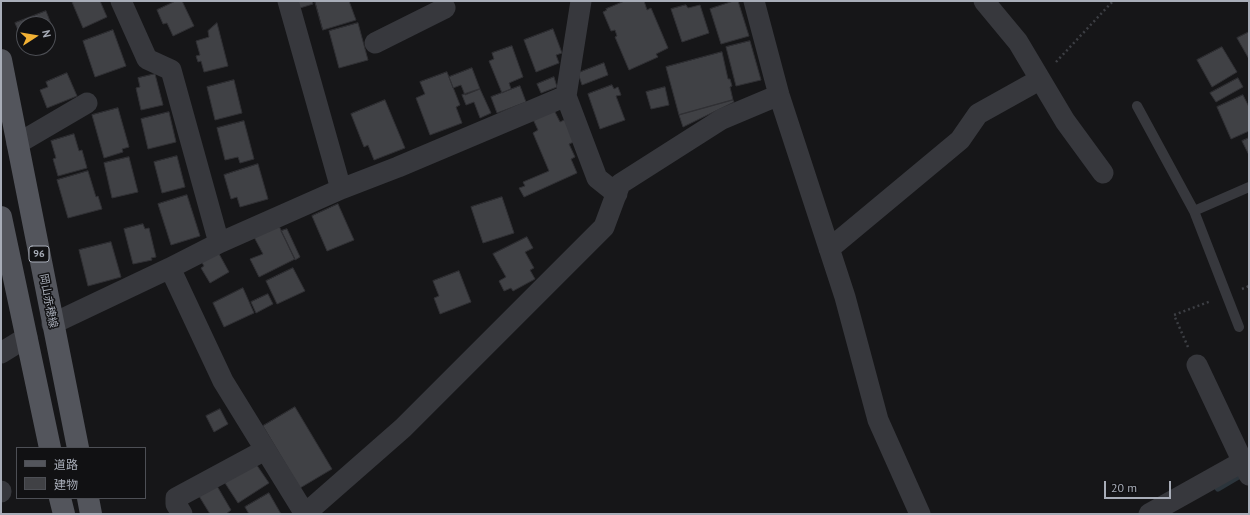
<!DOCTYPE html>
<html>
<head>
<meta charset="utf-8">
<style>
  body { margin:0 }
  #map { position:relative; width:1250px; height:515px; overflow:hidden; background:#161618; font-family:"PT Sans","Noto Sans JP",sans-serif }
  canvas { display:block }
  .frame { position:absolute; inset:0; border:2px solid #a8adb8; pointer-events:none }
  .legend { position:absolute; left:16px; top:447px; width:130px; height:52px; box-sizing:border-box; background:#111113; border:1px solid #4d4f55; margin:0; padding:5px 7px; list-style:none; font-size:12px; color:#a8adb8 }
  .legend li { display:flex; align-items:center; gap:8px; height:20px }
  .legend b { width:20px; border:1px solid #4d4f55 }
  .north { position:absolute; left:16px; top:16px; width:40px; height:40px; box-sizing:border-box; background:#111113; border:1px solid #4d4f55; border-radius:50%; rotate:78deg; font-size:11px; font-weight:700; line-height:16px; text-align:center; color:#a8adb8 }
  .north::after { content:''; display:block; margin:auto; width:14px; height:18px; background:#f2b134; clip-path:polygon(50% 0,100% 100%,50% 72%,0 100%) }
  .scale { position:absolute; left:1104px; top:481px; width:67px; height:18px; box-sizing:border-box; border:2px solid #a8adb8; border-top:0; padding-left:5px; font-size:12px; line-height:14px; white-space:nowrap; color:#a8adb8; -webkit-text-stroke:3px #111113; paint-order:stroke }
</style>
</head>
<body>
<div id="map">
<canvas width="1250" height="515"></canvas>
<div class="frame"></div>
<ul class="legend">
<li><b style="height:5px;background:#53555c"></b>道路</li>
<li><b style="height:11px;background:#404145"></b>建物</li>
</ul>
<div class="north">N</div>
<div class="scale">20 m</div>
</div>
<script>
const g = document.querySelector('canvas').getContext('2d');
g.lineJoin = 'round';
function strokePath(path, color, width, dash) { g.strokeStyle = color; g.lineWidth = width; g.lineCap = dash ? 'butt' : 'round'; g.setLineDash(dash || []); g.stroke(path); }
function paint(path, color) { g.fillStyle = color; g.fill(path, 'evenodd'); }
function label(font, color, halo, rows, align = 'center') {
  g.font = font + ' "PT Sans","Noto Sans JP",sans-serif'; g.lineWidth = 3; g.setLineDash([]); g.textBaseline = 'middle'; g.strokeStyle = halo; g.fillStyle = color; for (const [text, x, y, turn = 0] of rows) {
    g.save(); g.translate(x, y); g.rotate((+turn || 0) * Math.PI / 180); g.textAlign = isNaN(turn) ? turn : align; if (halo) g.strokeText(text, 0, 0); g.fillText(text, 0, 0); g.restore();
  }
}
strokePath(new Path2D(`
  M1218 488 1245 472`), '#2c353c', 7);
const building = new Path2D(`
  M100 1 107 17 83 28 72 2Z
  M176 1H182L194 26 173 36 167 23 163 24 157 10Z
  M298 1H312L313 4 300 8Z
  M315 1H349L356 20 323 30Z
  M625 1H644L647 10 651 8 668 48 656 54 658 57 629 70 615 37 617 36 615 30 611 31 603 12 607 10 606 9Z
  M734 1H738L749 36 721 44 710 9Z
  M686 5 688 8 700 5 709 33 682 42 671 9Z
  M46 11 55 34 48 37V24H24L23 42 15 23Z
  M217 23 228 66 204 72 201 61 198 62 196 56 200 55 196 41 209 37 208 31Z
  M358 23 368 60 339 68 329 31Z
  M553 29 562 53 556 55 559 63 536 72 524 40Z
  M113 30 126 66 95 77 83 41Z
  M1249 32V59L1237 38Z
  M750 41 761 80 736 86 726 47Z
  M512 46 523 77 509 83 511 89 502 93 489 61 494 59 492 53Z
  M1222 47 1237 72 1212 87 1197 60Z
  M722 52 728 79H730L732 86 730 87 733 100 679 115 666 67Z
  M604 63 608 75 582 85 578 73Z
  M472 68 480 89 465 95 461 85 453 88 449 77Z
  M447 72 460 105 456 107 462 123 430 135 416 98 425 94 420 82Z
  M67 73 77 96 47 108 40 90 48 87 46 82Z
  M155 74 163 105 141 110 136 88 140 87 138 78Z
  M554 77 557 87 541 93 537 84Z
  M1238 78 1243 87 1216 102 1210 93Z
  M234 80 242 113 215 120 207 87Z
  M612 85 614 89 618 87 621 95 616 96 625 120 600 129 588 94Z
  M520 86 526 102 497 113 491 97Z
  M665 87 669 105 651 109 646 92Z
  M480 89 491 113 480 118 474 102 466 105 462 95Z
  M1243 95 1249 107V131L1231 139 1217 107Z
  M385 100 405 148 374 160 368 145 364 147 351 114Z
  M733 100 734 102 683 127 679 115Z
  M552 106 560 122 566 119 576 141 569 144 575 157 571 159 577 173 524 197 519 188 525 186 523 182 549 171 533 133 538 130 531 115Z
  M118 108 129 147 122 149 123 152 104 158 92 115Z
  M169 112 176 142 148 149 141 119Z
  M244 121 254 159 240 163 238 157 225 160 217 128Z
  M74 134 79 151 82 150 87 168 58 176 53 159 56 158 51 141Z
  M1249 138V155L1242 141Z
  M177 156 185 187 162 193 154 162Z
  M129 157 138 192 112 198 104 163Z
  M258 164 268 199 240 207 237 197 231 199 224 175Z
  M88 171 96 197 98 196 102 209 68 218 57 180Z
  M187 195 200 236 171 245 158 204Z
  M502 197 514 233 483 243 471 207Z
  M338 204 354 240 327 251 312 216Z
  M143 224 145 229 149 228 156 257 151 258 152 260 133 264 124 229Z
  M279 226 295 259 259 277 250 259 263 254 254 237Z
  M287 229 300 257 295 260 281 231Z
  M527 237 533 248 525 252 534 268 530 270 535 279 513 291 511 288 504 291 499 281 506 277 493 254Z
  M111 242 121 277 88 286 79 250Z
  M218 252 229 272 210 283 201 268 204 266 201 261Z
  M293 268 305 291 277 304 266 281Z
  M459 271 471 302 440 314 434 298 439 296 433 281Z
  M243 288 254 313 224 327 213 303Z
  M268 294 273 304 256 313 251 302Z
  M295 407 332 469 300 488 263 426Z
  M220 409 228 424 214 432 206 416Z
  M256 464 269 483 238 503 225 483Z
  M217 486 231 510 226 514H210L199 496Z
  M269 493 281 514H249L245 507Z`);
paint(building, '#404145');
strokePath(building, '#303034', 1);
strokePath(new Path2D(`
  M1056 62 1113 1
  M1242 289 1249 286
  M1188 347 1174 315 1211 301`), '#3d3f44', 2.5, [2, 3]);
strokePath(new Path2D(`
  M1137 106 1194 211 1249 187
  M1194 211 1239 327`), '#37383d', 10);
strokePath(new Path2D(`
  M121 1 147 59 171 70 219 243
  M288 1 341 189 219 243 170 268 223 381 305 514
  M581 1 566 96 597 178 617 194
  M754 1 779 95 845 297 878 420 920 514
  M984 1 1018 42 1065 121 1103 173
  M375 43 445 8
  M17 144 87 103
  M341 189 398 167 566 96
  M829 249 960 140 978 114 1039 80
  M52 324 170 268
  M1 353 27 337
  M1197 365 1249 475
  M1 491V492
  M182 514 176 504V498L265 450
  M305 514 403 428 604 227 620 184 722 119 779 95
  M1149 514 1242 462`), '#37383d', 21);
strokePath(new Path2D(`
  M1 60 78 448
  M1 217 50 448
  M60 498 64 514
  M88 498 91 514`), '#53555c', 22);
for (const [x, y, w] of [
  [39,254,20]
]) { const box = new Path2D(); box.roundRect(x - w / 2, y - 8, w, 16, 3); g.fillStyle = '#111113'; g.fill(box); strokePath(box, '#a8adb8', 1); }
label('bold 10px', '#a8adb8', null, [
  ["96",39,254]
]);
label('11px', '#a8adb8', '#111113', [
  ["岡山赤穂線",48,301,79]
]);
</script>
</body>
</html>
